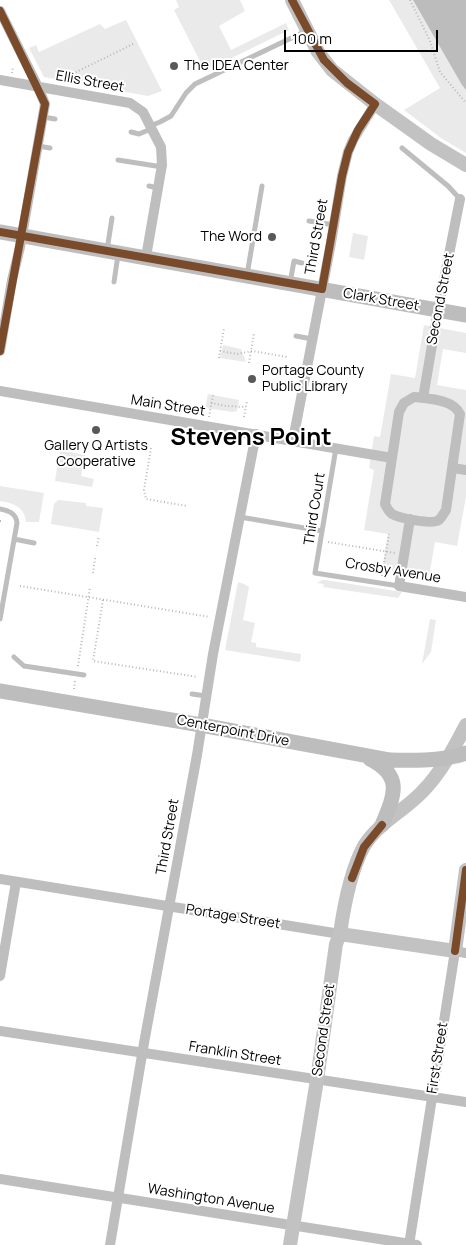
<!DOCTYPE html>
<html>
<head>
<meta charset="utf-8">
<style>
  body { margin:0 }
  #map { position:relative; width:466px; height:1245px; overflow:hidden; background:#fff; font-family:Manrope,sans-serif }
  canvas { display:block }
  .scale { position:absolute; left:284px; top:30px; width:154px; height:22px; box-sizing:border-box; border:2px solid #000; border-top:0; padding-left:6px; font-size:15px; line-height:18px; white-space:nowrap; color:#000; -webkit-text-stroke:4px #fff; paint-order:stroke }
</style>
</head>
<body>
<div id="map">
<canvas width="466" height="1245"></canvas>
<div class="scale">100 m</div>
</div>
<script>
const g = document.querySelector('canvas').getContext('2d');
g.lineJoin = 'round';
function paint(path, color) { g.fillStyle = color; g.fill(path, 'evenodd'); }
function strokePath(path, color, width, dash) { g.strokeStyle = color; g.lineWidth = width; g.lineCap = dash ? 'butt' : 'round'; g.setLineDash(dash || []); g.stroke(path); }
function label(font, color, halo, rows, align = 'center') {
  g.font = font + ' Manrope,sans-serif'; g.lineWidth = 4; g.setLineDash([]); g.textBaseline = 'middle'; g.strokeStyle = halo; g.fillStyle = color; for (const [text, x, y, turn = 0] of rows) {
    g.save(); g.translate(x, y); g.rotate((+turn || 0) * Math.PI / 180); g.textAlign = isNaN(turn) ? turn : align; if (halo) g.strokeText(text, 0, 0); g.fillText(text, 0, 0); g.restore();
  }
}
paint(new Path2D(`
  M176 0H240L245 11 219 26 231 50 286 23 289 30 205 71 174 10 179 7Z
  M389 0H413L466 90V153L441 138 404 110 440 88Z
  M126 20 162 91 148 96 44 77 29 48 36 45 39 52 100 24 105 29Z
  M353 233 368 236 364 260 349 257Z
  M424 325 466 333V353L443 349 437 385 466 390V497L457 546 435 542 429 577 382 569 388 534 364 530 374 470 369 468 374 436 380 437 391 374 415 378Z
  M223 345 241 349 246 362 220 358Z
  M208 394 239 400 237 411 233 412 205 408Z
  M60 450 85 455 81 476 94 479 92 487 55 481Z
  M0 486 44 493 39 522H26C25 507 13 503 0 501Z
  M58 500 86 503V506L103 508 99 532 51 524 54 504Z
  M322 580H325L402 592 398 598 323 587 324 584 317 583Z
  M238 582 244 584 249 587 243 620 255 623 251 642 256 643V647L301 654 300 662 225 650Z
  M430 619 436 620 431 652 422 664Z`), '#eaeaea');
paint(new Path2D(`
  M413 0H466V90L462 85Z`), '#bcbcbc');
strokePath(new Path2D(`
  M410 0 430 41 440 72 466 103
  M12 73 13 67
  M60 80 135 43
  M220 351 237 354 252 351 287 357
  M219 358 224 328
  M249 363 254 333
  M211 403 226 406 246 407
  M209 417 213 395
  M244 417 247 401
  M151 448 144 490 146 499 187 506
  M0 521H2
  M328 542 395 553
  M97 546 99 536
  M93 573 95 558
  M382 576 389 534
  M20 586 210 617
  M103 600 93 661 198 677
  M78 666 90 587
  M74 689 75 681`), '#b8b8b8', 2, [1, 2.5]);
strokePath(new Path2D(`
  M43 117 55 119
  M150 126 160 122 171 116 186 93 195 84 306 31
  M131 132 139 134 151 129
  M38 146 50 148
  M402 148 448 186 460 199
  M118 160 156 166 161 165
  M149 186 158 188
  M309 221 334 225
  M107 250 112 218
  M247 275 262 186
  M114 282 118 255
  M290 283 294 261 302 263
  M296 336 312 339
  M336 448 315 573 399 586
  M0 509C9 511 16 513 17 523L0 619
  M240 517 322 531
  M14 539 34 543
  M14 657 24 666 84 675
  M192 694 206 696`), '#bebebe', 5);
strokePath(new Path2D(`
  M0 11 38 87 45 104 20 247 12 280 0 351
  M0 80 130 103 143 112 161 147 162 165 146 257
  M0 391 392 458
  M414 397C429 399 453 399 460 414L446 510C444 513 442 517 439 520 432 525 399 518 392 514 388 511 387 508 385 504L399 412 404 403Z
  M423 398 438 310 460 199
  M293 440 331 243 342 176 348 152 353 140 375 104
  M453 468 466 470
  M410 519 399 586 466 597
  M0 879 340 934
  M0 976 16 882
  M0 1031 466 1102
  M0 1179 417 1245
  M110 1245 144 1043 197 755 213 654 256 434
  M409 1245 455 951 466 953`), '#bebebe', 10);
strokePath(new Path2D(`
  M292 0 318 52 332 70 375 104 431 144 466 165
  M340 934 455 951 466 870
  M290 1245 317 1080 336 944 340 934C344 905 350 872 364 846 378 823 404 811 422 792 441 773 454 748 466 725`), '#c2c2c2', 14);
strokePath(new Path2D(`
  M0 232 466 315
  M0 691 201 725 390 760C415 761 443 761 466 753
  M370 759C404 776 394 796 382 825`), '#bdbdbd', 15);
strokePath(new Path2D(`
  M0 11 45 104 0 351
  M0 232 322 289 342 176 348 152 358 130 375 104 347 83 324 60 292 0
  M352 878 364 847 382 825
  M455 951 466 870`), '#7a4b2a', 8);
for (const [x, y, r, color] of [
  [174,66,5,"#595959"],
  [272,237,5,"#595959"],
  [252,379,5,"#595959"],
  [96,430,5,"#595959"]
]) { const dot = new Path2D(); dot.arc(x, y, r, 0, 2 * Math.PI); g.fillStyle = color; g.fill(dot); strokePath(dot, '#fff', 2); }
label('14px', '#000', '#fff', [
  ["The IDEA Center",184,66],
  ["The Word",262,237,"right"],
  ["Portage County",262,371],
  ["Public Library",262,387],
  ["Gallery Q Artists",96,446,"center"],
  ["Cooperative",96,462,"center"]
], 'left');
label('14px', '#000', '#fff', [
  ["Ellis Street",90,82,10],
  ["Third Street",317,237,-80],
  ["Second Street",441,299,-79],
  ["Clark Street",381,300,10],
  ["Main Street",168,406,9],
  ["Third Court",315,509,-81],
  ["Crosby Avenue",393,571,9],
  ["Centerpoint Drive",233,731,11],
  ["Third Street",168,837,-80],
  ["Portage Street",233,917,9],
  ["Second Street",324,1030,-82],
  ["Franklin Street",235,1054,9],
  ["First Street",438,1058,-81],
  ["Washington Avenue",211,1199,9]
]);
label('bold 24px', '#000', '#fff', [
  ["Stevens Point",251,438]
]);
</script>
</body>
</html>
